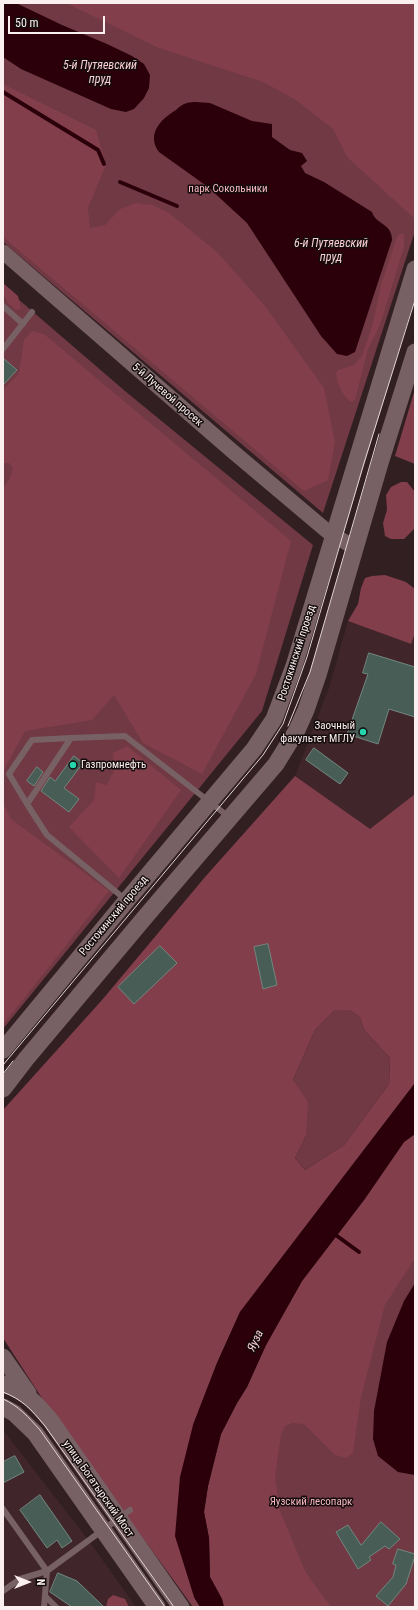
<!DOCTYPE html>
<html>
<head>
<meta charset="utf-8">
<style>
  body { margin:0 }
  #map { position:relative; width:418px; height:1610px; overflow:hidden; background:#311f22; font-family:"Roboto Condensed",sans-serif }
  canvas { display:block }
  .frame { position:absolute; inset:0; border:4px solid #fceff0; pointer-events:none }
  .north { position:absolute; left:8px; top:1562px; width:40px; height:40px; -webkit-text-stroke:3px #140c0d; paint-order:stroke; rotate:90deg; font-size:11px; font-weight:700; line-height:16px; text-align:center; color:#fceff0 }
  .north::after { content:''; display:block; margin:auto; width:14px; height:18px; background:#fceff0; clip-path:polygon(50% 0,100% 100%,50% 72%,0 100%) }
  .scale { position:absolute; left:8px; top:16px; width:97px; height:18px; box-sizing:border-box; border:2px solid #fceff0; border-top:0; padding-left:5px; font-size:12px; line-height:14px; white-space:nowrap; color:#fceff0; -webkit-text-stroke:3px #140c0d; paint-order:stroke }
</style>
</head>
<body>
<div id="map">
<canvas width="418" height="1610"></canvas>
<div class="frame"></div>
<div class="north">N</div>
<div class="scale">50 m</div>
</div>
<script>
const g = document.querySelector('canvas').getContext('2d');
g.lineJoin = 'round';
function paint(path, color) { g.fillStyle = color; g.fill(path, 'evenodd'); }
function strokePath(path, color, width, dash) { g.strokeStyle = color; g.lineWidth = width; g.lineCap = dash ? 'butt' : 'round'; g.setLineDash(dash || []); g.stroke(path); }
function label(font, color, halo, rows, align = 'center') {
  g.font = font + ' "Roboto Condensed",sans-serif'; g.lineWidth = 3; g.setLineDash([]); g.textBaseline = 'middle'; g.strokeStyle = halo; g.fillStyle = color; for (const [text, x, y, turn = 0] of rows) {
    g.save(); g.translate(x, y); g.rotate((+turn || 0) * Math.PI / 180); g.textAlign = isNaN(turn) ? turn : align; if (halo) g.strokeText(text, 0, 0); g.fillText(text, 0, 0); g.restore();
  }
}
paint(new Path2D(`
  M348 621 411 644 415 633V794L370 830 295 776 329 688Z
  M3 1430 89 1541 136 1607H3Z`), '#40262a');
paint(new Path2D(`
  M3 3H415V231L323 513 3 242Z
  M3 286 125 391 313 545 262 711 3 1029Z
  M335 1010H349L360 1017 364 1030 390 1058 389 1084 344 1145 305 1170 295 1158 306 1136 293 1080 315 1030Z
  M415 1134V1607H224L208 1486Z`), '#703943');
paint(new Path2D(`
  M66 3H415V219L347 157 333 129 296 100 263 82 159 48Z
  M3 84 96 130 106 165 88 208 90 228 105 225 120 209 136 203 153 205 169 213 217 252 265 306 324 388 335 442 328 480 304 491 3 237Z
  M400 234H404V247L380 325 368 349 355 400 351 402C342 396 337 383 336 373L338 370 354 365 362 356 373 323 381 285 397 237Z
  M3 283 18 296 21 309 16 310 7 302 6 298 3 295Z
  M32 331 44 334 291 541 256 674 202 774 143 743 114 695 92 720 25 731 3 772V488C8 482 13 475 12 466L9 463H3V390L19 373 24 340Z
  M415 389V464L395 456Z
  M401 482H407L415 492V528L404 539H391L385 536 383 523 387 510 386 495 391 487Z
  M385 575 406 582 415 589V633L411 644 348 621 358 604 361 588 365 578 372 576Z
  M127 746 181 790 119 878 69 827 94 800 96 782 107 785 114 770 113 753Z
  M295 776 370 829 415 794V1083L240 1312 217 1363 193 1425 194 1597 200 1607H193L47 1406 3 1338V1110L102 1000 205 877ZM335 1010H349L360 1017 364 1030 390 1058 389 1084 344 1145 305 1170 295 1158 306 1136 308 1102 293 1080 315 1030Z
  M3 802 11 819 109 891 3 1025Z
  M415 1134V1258L385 1305 361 1397 353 1453 346 1458 335 1455 304 1424 292 1423 285 1426 281 1435 275 1477 280 1511 306 1573 331 1607H224L222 1599 210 1577 209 1538 204 1512 208 1486 221 1434 237 1403 247 1387 266 1345 302 1281 364 1200 404 1142Z
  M113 1595 125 1599 129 1607H106L108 1599Z`), '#823e4b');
paint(new Path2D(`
  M3 3H16L62 25 107 44 132 56 144 64 150 75 149 88 144 98 134 109 126 112 111 109 21 69 3 57Z
  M196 102 210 103 252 121 272 124V137L290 150 302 153 307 161 301 166 305 173 324 182 372 212C376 225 392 223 392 240L355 352 347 356 337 354 321 336 247 223 208 187 159 152C146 134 161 119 176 110 179 107 183 104 187 103 189 102 194 102 196 102Z
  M415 1083V1134L404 1142 364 1200 302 1281 266 1345 247 1387 237 1403 221 1434 208 1486 204 1512 209 1538 210 1577 222 1599 224 1607H200L194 1597 175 1536 180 1477 193 1425 217 1363 240 1312Z
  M415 1283V1475L398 1472 378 1456 373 1439 374 1411 387 1342 404 1301Z`), '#2b000b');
strokePath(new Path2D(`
  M3 92 98 150 104 164
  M120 182 177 206
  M333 1233 359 1252`), '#2b000b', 4);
const building = new Path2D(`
  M3 358 17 370 3 385Z
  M369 653 415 667V717L389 709 378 744 347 734 368 674 363 673Z
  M314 748 348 773 340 784 306 760Z
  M74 756 83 763 64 788 79 799 69 812 41 791 50 777 55 781Z
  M37 767 43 772 34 786 27 781Z
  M268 944 277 985 263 989 254 947Z
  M160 946 177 963 134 1004 118 987Z
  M15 1456 24 1472 3 1483V1462Z
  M40 1495 72 1541 62 1548 57 1540 47 1548 20 1510Z
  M381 1522 400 1539 389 1549 385 1546 369 1557 371 1560 358 1569 336 1532 348 1525 361 1545Z
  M398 1549 415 1554V1556L406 1584 388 1606 376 1596 393 1577 396 1565 393 1564Z
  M58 1573 77 1581 104 1607H72L50 1592Z`);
paint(building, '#485d56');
strokePath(building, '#718780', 1);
strokePath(new Path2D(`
  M3 306 23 324
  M3 349 32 312
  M27 804 9 774 32 740 71 738
  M126 900 47 835 27 804 71 738 125 736 229 817
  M3 1509 47 1571 44 1607
  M3 1591 20 1579 47 1571 130 1510
  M46 1597 56 1607`), '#776164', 6);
strokePath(new Path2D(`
  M3 252 231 450 327 531 355 548`), '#776164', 15);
strokePath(new Path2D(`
  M3 1050 127 900 254 749 274 719 294 666 415 269
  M3 1089 26 1059 146 916 276 764 297 730 306 710 318 675 380 463 415 352
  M3 1357 28 1393
  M3 1384C26 1391 36 1403 51 1421L181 1607
  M3 1407 14 1413 35 1433 157 1607`), '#776164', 17);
strokePath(new Path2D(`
  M288 726 310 672 379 434
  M3 1065 263 755 283 724 307 657 364 463 415 300
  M3 1074 13 1061
  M3 1392C23 1400 31 1409 45 1426L174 1607
  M3 1399C19 1406 28 1417 40 1430L165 1607`), '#e2d5d6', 1);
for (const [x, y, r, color] of [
  [363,732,4,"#25d5ae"],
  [73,765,4,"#25d5ae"]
]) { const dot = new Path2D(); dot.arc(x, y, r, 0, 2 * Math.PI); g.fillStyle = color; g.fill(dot); strokePath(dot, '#140c0d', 1.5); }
label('11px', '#f6b7bf', '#140c0d', [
  ["парк Сокольники",228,189],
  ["Яузский лесопарк",311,1502]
]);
label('11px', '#fceff0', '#140c0d', [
  ["5-й Лучевой просек",167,395,41],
  ["Ростокинский проезд",297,653,-72],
  ["Ростокинский проезд",114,916,-50],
  ["улица Богатырский Мост",98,1489,55]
]);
label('11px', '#fceff0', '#140c0d', [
  ["Заочный",355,726],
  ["факультет МГЛУ",355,739],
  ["Газпромнефть",81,765,"left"]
], 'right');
label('italic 12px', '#faced3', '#140c0d', [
  ["5-й Путяевский",100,66],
  ["пруд",100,80],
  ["6-й Путяевский",331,244],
  ["пруд",331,258],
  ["Яуза",256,1341,-65]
]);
</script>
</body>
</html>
